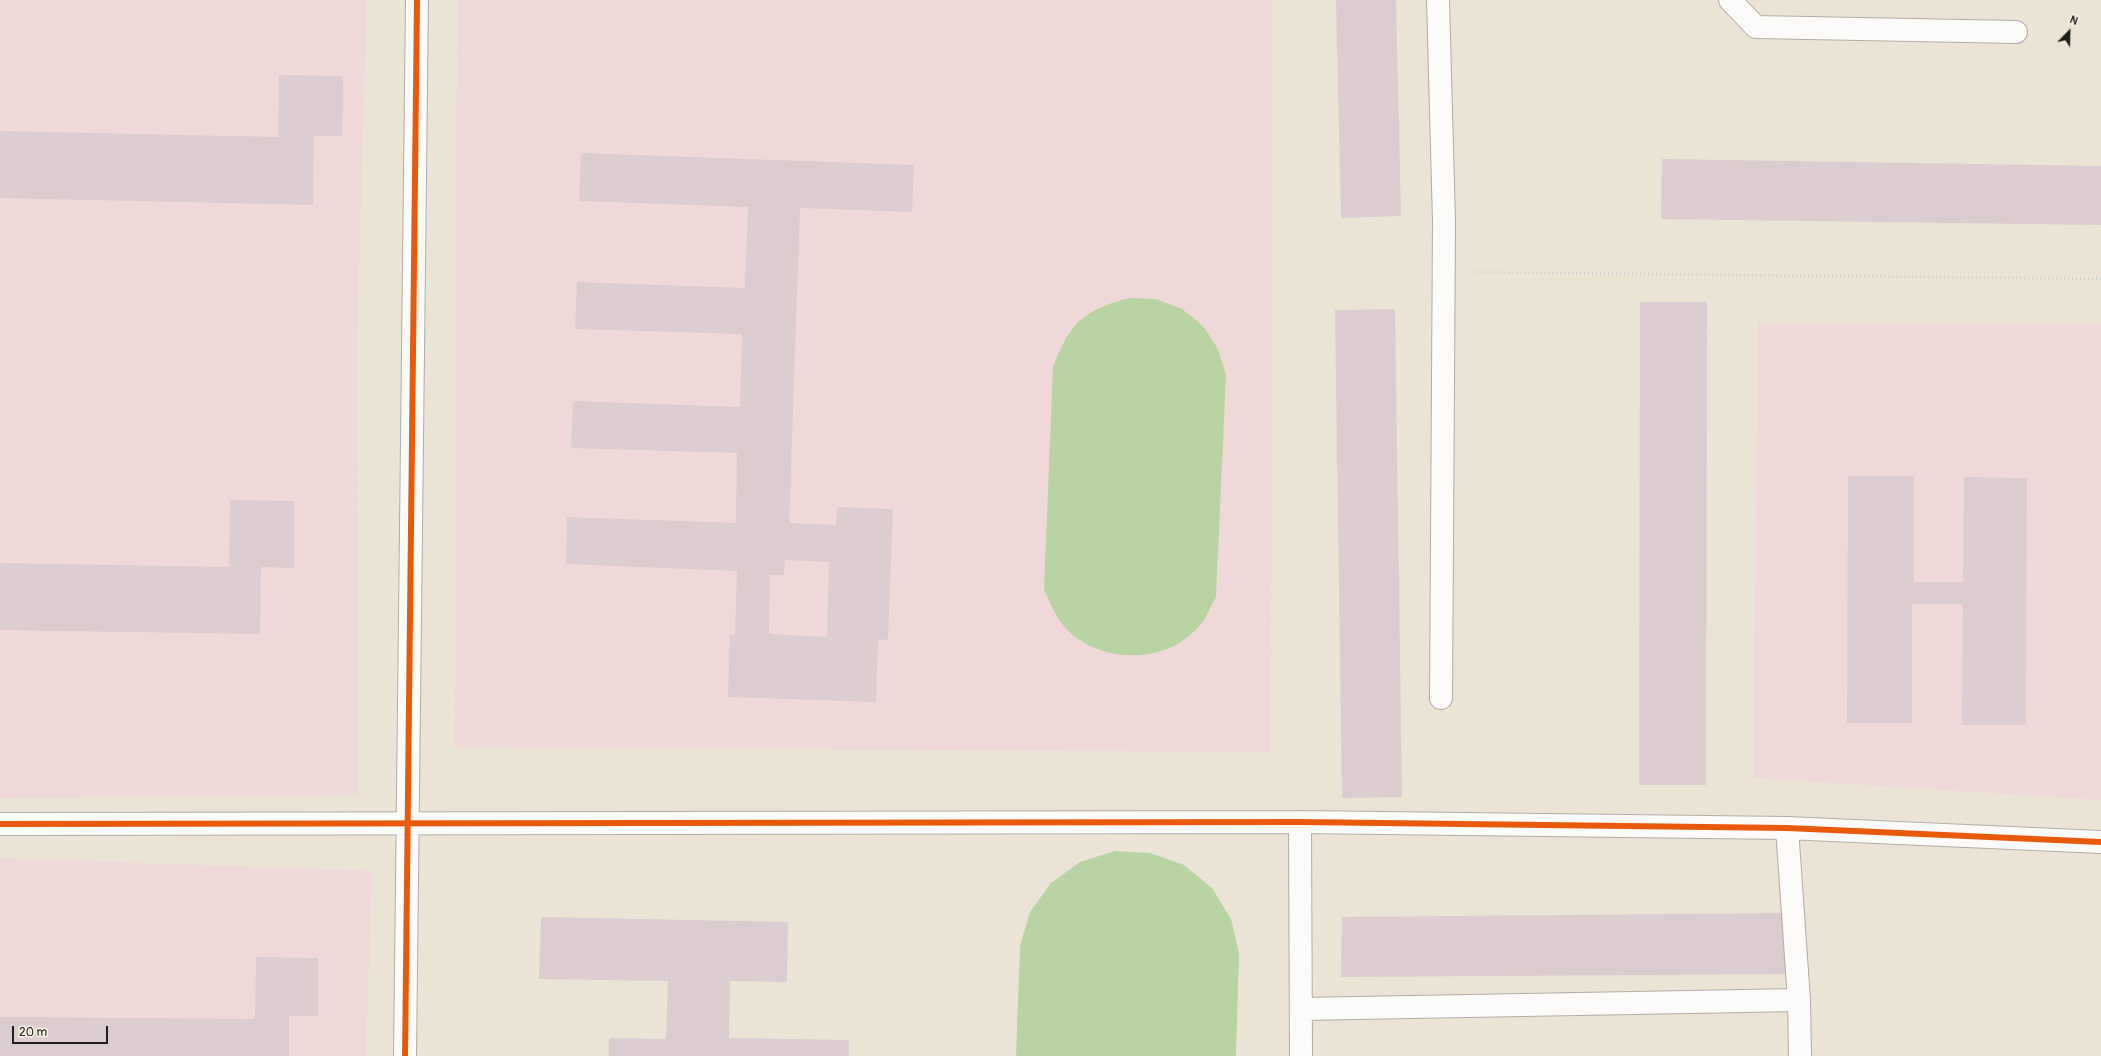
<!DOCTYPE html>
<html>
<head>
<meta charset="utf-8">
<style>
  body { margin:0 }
  #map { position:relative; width:2101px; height:1056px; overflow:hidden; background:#ebe4d5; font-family:Pangolin,sans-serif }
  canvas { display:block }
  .north { position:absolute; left:2049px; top:12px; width:40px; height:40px; -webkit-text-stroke:3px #fcf5e5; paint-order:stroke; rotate:23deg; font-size:11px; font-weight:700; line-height:16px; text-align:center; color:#1c1c1c }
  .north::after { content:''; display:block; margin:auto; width:14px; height:18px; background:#1c1c1c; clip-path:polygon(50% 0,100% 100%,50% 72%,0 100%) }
  .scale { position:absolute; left:12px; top:1026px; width:96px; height:18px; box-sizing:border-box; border:2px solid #1c1c1c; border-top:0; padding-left:5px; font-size:12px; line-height:14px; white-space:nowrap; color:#1c1c1c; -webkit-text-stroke:3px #fcf5e5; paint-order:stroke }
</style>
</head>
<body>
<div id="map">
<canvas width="2101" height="1056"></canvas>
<div class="north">N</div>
<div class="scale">20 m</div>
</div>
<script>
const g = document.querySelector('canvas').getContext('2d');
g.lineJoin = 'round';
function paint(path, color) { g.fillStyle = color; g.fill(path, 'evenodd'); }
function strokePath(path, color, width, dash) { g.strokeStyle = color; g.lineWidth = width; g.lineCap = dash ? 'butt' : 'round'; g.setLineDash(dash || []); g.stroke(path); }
paint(new Path2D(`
  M0 0H367L357 339 358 795 0 798Z
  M457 0H1272L1271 752 455 747Z
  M1758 323 2101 324V800L1753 778Z
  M0 858 372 871 366 1056H0Z`), '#f0d8d9');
paint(new Path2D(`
  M1129 298 1156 299 1182 309 1203 326 1218 349 1226 375 1216 597C1211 605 1208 614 1203 621 1174 662 1113 665 1075 637 1059 625 1051 606 1044 589L1053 367C1070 323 1083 310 1129 298Z
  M1115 851 1150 853 1184 865 1212 888 1231 919 1239 953 1236 1056H1016L1020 946 1030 912 1051 883 1080 862Z`), '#b8d4a3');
paint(new Path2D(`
  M1336 0H1396L1401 216 1341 218Z
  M279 75 343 76 342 136H314L313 205 0 198V131L278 137Z
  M581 153 914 165 912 212 800 208 789 523 836 525 837 507 893 509 888 640 878 639 876 702 728 697 730 635H735L737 571 566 564 567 517 736 523 737 453 571 448 573 401 740 407 742 334 575 329 577 282 745 288 748 207 579 201ZM785 560 829 562 827 637 769 634 770 575H784Z
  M1662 159 2101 166V225L1661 219Z
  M1640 302H1707L1706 785H1639Z
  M1395 309 1402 797 1342 798 1335 310Z
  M1848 476H1914V582H1963L1964 477 2027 478 2026 725H1962L1963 604H1912V723H1847Z
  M230 500 294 501V568L261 567 260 634 0 630V563L229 567Z
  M1789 913 1790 974 1341 977 1342 917Z
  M541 917 788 922 787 982 730 981 729 1038 849 1040V1056H609V1038L666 1039 668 981 539 979Z
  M256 957 318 958V1016H289V1056H0V1017L255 1019Z`), '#dccbcf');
const minor = new Path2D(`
  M1438 0 1444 222 1441 698
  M1730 0 1756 27 2016 32
  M1300 822 1301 1056
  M0 824 1300 822 1787 828 2101 842
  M1787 828 1799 1000 1800 1056
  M1301 1009 1799 1000
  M405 1056 417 0`);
strokePath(minor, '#b1aca4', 24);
strokePath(new Path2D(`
  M1472 272 2101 279`), '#d1d0cc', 2.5, [1, 3]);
strokePath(minor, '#fcfbf9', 22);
strokePath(new Path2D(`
  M0 824 1300 822 1787 828 2101 842
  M405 1056 417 0`), '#e8590c', 6);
</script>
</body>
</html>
